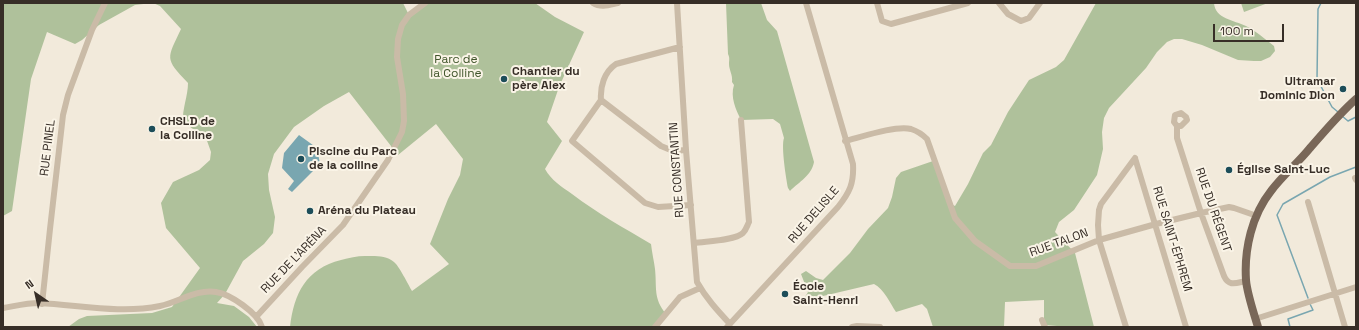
<!DOCTYPE html>
<html>
<head>
<meta charset="utf-8">
<style>
  body { margin:0 }
  #map { position:relative; width:1359px; height:330px; overflow:hidden; background:#f2eadb; font-family:"Space Grotesk",sans-serif }
  canvas { display:block }
  .frame { position:absolute; inset:0; border:4px solid #372e27; pointer-events:none }
  .north { position:absolute; left:16px; top:274px; width:40px; height:40px; -webkit-text-stroke:3px #faf4e7; paint-order:stroke; rotate:326deg; font-size:11px; font-weight:700; line-height:16px; text-align:center; color:#372e27 }
  .north::after { content:''; display:block; margin:auto; width:14px; height:18px; background:#372e27; clip-path:polygon(50% 0,100% 100%,50% 72%,0 100%) }
  .scale { position:absolute; left:1213px; top:24px; width:71px; height:18px; box-sizing:border-box; border:2px solid #372e27; border-top:0; padding-left:5px; font-size:12px; line-height:14px; white-space:nowrap; color:#372e27; -webkit-text-stroke:3px #faf4e7; paint-order:stroke }
</style>
</head>
<body>
<div id="map">
<canvas width="1359" height="330"></canvas>
<div class="frame"></div>
<div class="north">N</div>
<div class="scale">100 m</div>
</div>
<script>
const g = document.querySelector('canvas').getContext('2d');
g.lineJoin = 'round';
function paint(path, color) { g.fillStyle = color; g.fill(path, 'evenodd'); }
function strokePath(path, color, width, dash) { g.strokeStyle = color; g.lineWidth = width; g.lineCap = dash ? 'butt' : 'round'; g.setLineDash(dash || []); g.stroke(path); }
function label(font, color, halo, rows, align = 'center') {
  g.font = font + ' "Space Grotesk",sans-serif'; g.lineWidth = 4; g.setLineDash([]); g.textBaseline = 'middle'; g.strokeStyle = halo; g.fillStyle = color; for (const [text, x, y, turn = 0] of rows) {
    g.save(); g.translate(x, y); g.rotate((+turn || 0) * Math.PI / 180); g.textAlign = isNaN(turn) ? turn : align; if (halo) g.strokeText(text, 0, 0); g.fillText(text, 0, 0); g.restore();
  }
}
paint(new Path2D(`
  M3 3H152L135 5 99 25 82 40 75 44 47 32 31 79 12 211 3 216Z
  M153 3H403L409 15 427 3H535L555 17 584 32 559 87 547 122 562 141 545 169C551 180 562 187 572 194 597 213 624 228 651 244 652 253 654 261 655 269 657 288 653 298 666 314L655 327H290C294 293 306 269 341 260 349 258 357 256 365 256 375 256 386 255 394 262 399 266 408 284 412 291L449 264 430 244 448 199 460 175 463 159 436 124 398 155 349 92 324 106 294 127 274 154 268 174 269 190 275 217 273 233 264 244 243 261 225 294 217 303 234 306 249 317 257 327H68L79 319 87 316 152 313 172 307 200 268 166 228 161 203 173 182 199 170 210 160 211 152 206 138 183 122C182 109 188 96 188 83 164 58 167 59 181 29L160 6Z
  M726 3H761L767 20 777 31 814 162C812 175 799 182 790 191L788 188C786 178 781 146 784 138L780 124 773 119 741 120C736 110 730 97 734 85L732 82C733 75 729 70 729 64 729 60 730 58 728 54Z
  M1096 3H1214C1215 19 1234 20 1246 26 1256 31 1265 39 1274 46L1275 51 1270 57 1261 61H1254L1238 60 1202 45 1182 39H1174L1167 42 1157 52 1146 68 1109 108 1104 118 1102 132 1103 149 1097 175 1074 210 1059 222 1055 232 1075 253 1094 327H1070L1044 325V300L1005 302 1004 327H933L927 309 922 304 896 312C890 303 884 289 874 284L806 300 805 297 808 292 801 274 806 271 816 278 823 280 850 253 868 229 888 208 892 197 896 178 901 172 936 160 953 205 955 206 968 184 983 153 991 145 1008 112 1029 80 1056 67 1064 60Z
  M1241 3H1268L1244 12Z`), '#afc19b');
paint(new Path2D(`
  M299 135 317 148 320 164 292 192 288 189 294 181 282 168 284 153Z`), '#79a6b0');
strokePath(new Path2D(`
  M1321 3 1318 9 1317 79 1332 107 1338 112
  M1342 116 1348 121 1356 117
  M1308 298 1277 215 1283 204 1330 177 1356 167
  M1290 327 1288 319 1313 310 1310 304`), '#79a6b0', 1.5);
strokePath(new Path2D(`
  M593 3C601 8 609 5 618 3
  M677 3 686 150 697 282C706 298 717 310 730 324
  M877 3 882 21 891 24 968 3
  M999 3 1008 14 1021 21 1029 18 1040 3
  M601 100 572 141 645 203 658 207 691 205
  M601 100C600 87 604 72 616 64L680 47
  M601 100 661 146 673 151 686 150
  M1177 126H1181L1187 120 1186 117 1181 113 1175 115 1174 122 1177 126V138L1201 213 1224 276C1229 287 1236 283 1246 281
  M845 141C861 137 896 125 911 129 917 131 923 135 927 139L955 218 975 241 1010 266H1036L1099 240 1156 224 1201 213 1229 207 1234 208 1257 216
  M1135 158 1186 327
  M1355 178 1356 180
  M1308 202 1345 327
  M694 243C706 241 734 241 743 233 746 230 747 226 749 222L741 120
  M42 304 50 229 63 115 68 95 92 30 105 3
  M3 308C15 306 27 303 39 303 80 305 120 314 160 306 179 302 196 289 216 292 230 294 258 313 262 327
  M256 317 302 267 343 225 388 160 402 132 404 121 403 94 397 57 398 39 402 25 409 15 425 3
  M1255 319 1356 287
  M1042 320 1045 327
  M655 327 680 297 700 288
  M727 327 838 207C850 192 854 183 853 164L806 3
  M852 327 857 326 880 327
  M1126 327 1099 240 1098 225 1099 210 1101 204 1135 158`), '#cabba7', 6);
strokePath(new Path2D(`
  M1258 327C1254 314 1247 293 1246 280 1244 249 1252 215 1271 191 1283 175 1298 163 1310 148 1325 131 1339 114 1356 99`), '#796758', 8);
for (const [x, y, r, color] of [
  [504,79,4,"#1c4d59"],
  [1343,89,4,"#1c4d59"],
  [152,129,4,"#1c4d59"],
  [301,159,4,"#1c4d59"],
  [1229,170,4,"#1c4d59"],
  [310,211,4,"#1c4d59"],
  [785,294,4,"#1c4d59"]
]) { const dot = new Path2D(); dot.arc(x, y, r, 0, 2 * Math.PI); g.fillStyle = color; g.fill(dot); strokePath(dot, '#faf4e7', 1.5); }
label('12px', '#40552b', '#faf4e7', [
  ["Parc de",456,60],
  ["la Colline",456,74]
]);
label('bold 12px', '#372e27', '#faf4e7', [
  ["Chantier du",512,72],
  ["père Alex",512,86],
  ["Ultramar",1335,82,"right"],
  ["Dominic Dion",1335,96,"right"],
  ["CHSLD de",160,122],
  ["la Colline",160,136],
  ["Piscine du Parc",309,152],
  ["de la colline",309,166],
  ["Église Saint-Luc",1237,170],
  ["Aréna du Plateau",318,211],
  ["École",793,287],
  ["Saint-Henri",793,301]
], 'left');
label('12px', '#372e27', '#faf4e7', [
  ["RUE PINEL",48,148,-83],
  ["RUE CONSTANTIN",677,170,-94],
  ["RUE DU RÉGENT",1213,210,71],
  ["RUE DELISLE",814,215,-49],
  ["RUE SAINT-ÉPHREM",1172,239,73],
  ["RUE TALON",1059,243,-20],
  ["RUE DE L'ARÉNA",294,260,-46]
]);
</script>
</body>
</html>
